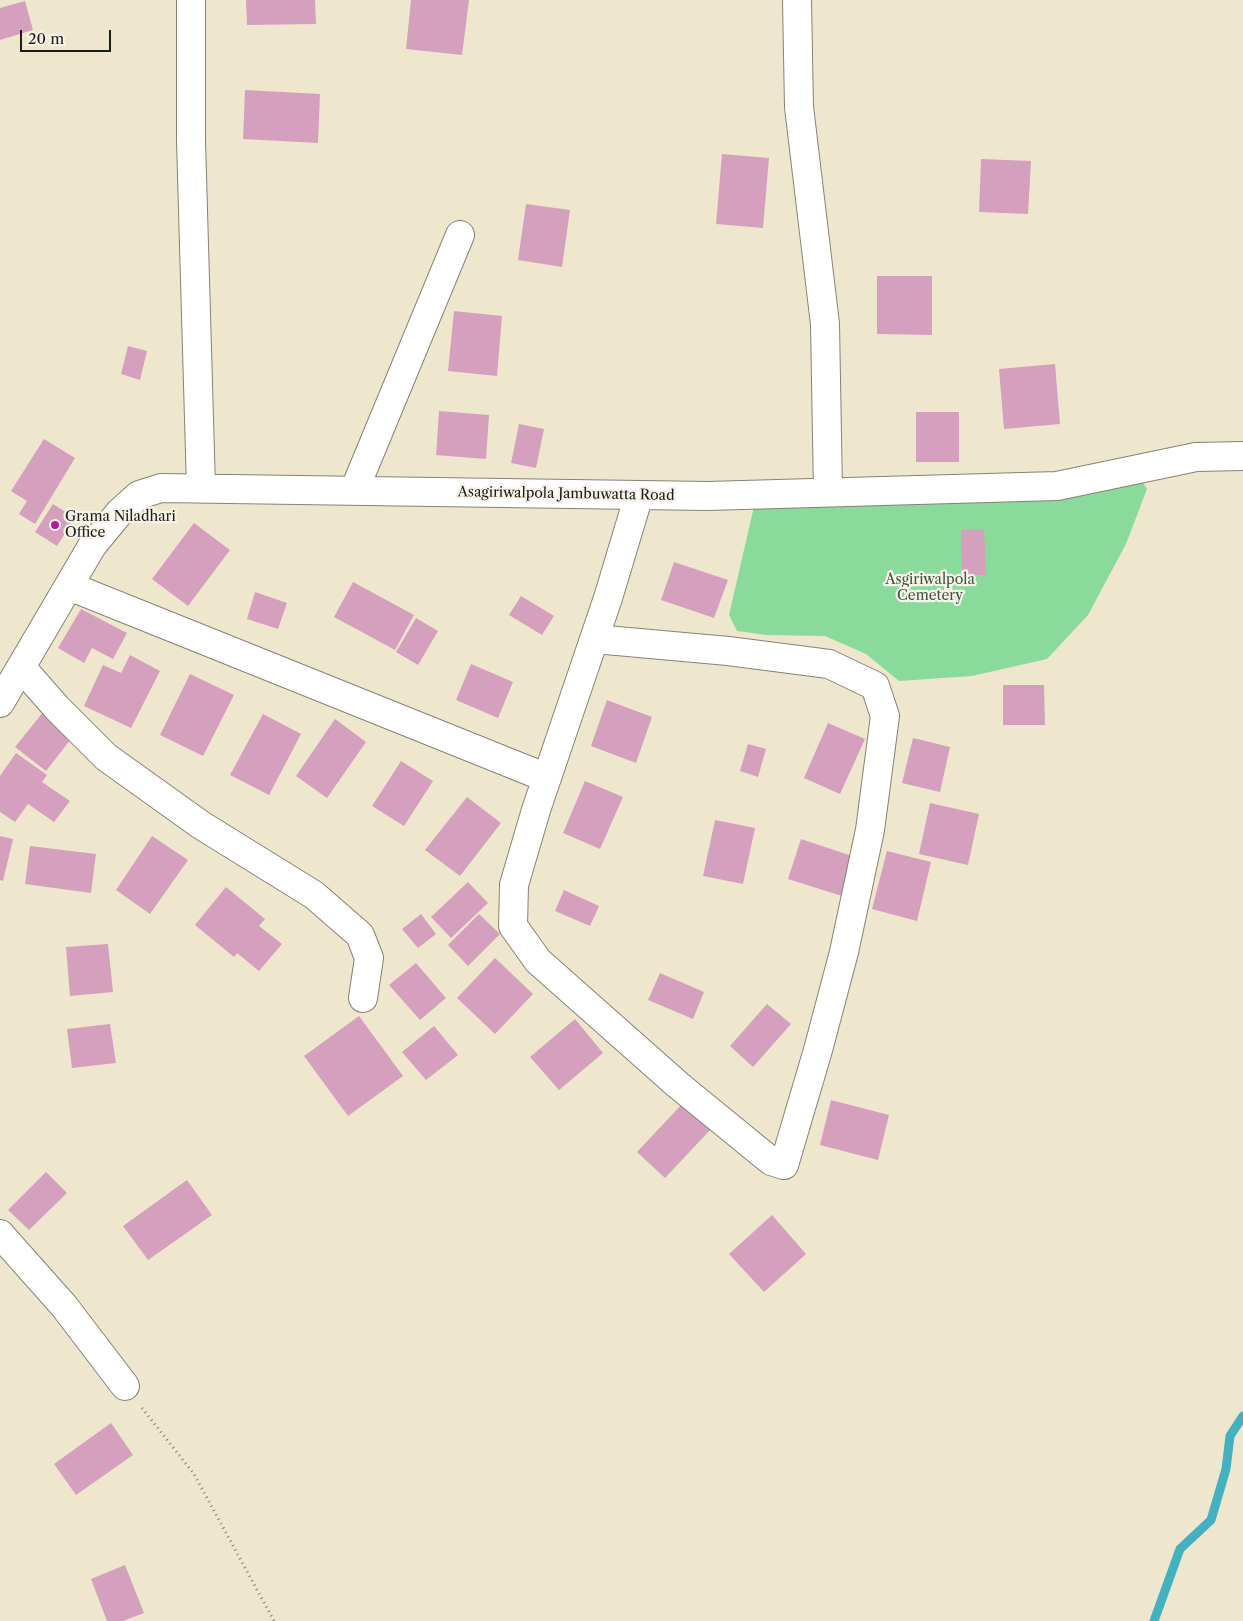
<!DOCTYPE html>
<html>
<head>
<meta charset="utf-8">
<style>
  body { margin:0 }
  #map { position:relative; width:1243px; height:1621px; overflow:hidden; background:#efe7cd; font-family:"Libre Caslon Text",serif }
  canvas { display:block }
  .scale { position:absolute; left:20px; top:30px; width:91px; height:22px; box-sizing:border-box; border:2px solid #1c1c1c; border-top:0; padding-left:6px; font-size:15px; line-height:18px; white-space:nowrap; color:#1c1c1c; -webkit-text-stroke:4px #f7f3e8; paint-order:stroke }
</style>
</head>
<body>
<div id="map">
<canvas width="1243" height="1621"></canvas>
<div class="scale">20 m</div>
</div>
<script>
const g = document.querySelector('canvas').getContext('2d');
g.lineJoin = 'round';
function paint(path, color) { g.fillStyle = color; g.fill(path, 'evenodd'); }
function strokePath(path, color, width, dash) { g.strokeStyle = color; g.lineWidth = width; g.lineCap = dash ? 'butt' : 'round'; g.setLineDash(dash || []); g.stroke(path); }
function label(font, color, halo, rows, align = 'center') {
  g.font = font + ' "Libre Caslon Text",serif'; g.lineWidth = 4.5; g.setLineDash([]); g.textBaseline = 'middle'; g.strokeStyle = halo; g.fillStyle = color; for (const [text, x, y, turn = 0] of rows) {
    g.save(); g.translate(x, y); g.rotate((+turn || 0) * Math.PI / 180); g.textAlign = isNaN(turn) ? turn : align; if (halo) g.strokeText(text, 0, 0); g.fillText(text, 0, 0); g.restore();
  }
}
paint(new Path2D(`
  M1141 479 1147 489 1126 544 1088 615 1047 659 972 676 899 681 866 654 825 636 766 635 737 631 729 615 755 502Z`), '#8adb9b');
strokePath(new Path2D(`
  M1154 1621 1180 1549 1211 1520 1226 1469 1230 1436 1243 1416`), '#44b1c1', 9);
paint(new Path2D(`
  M246 0H315L316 24 247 25Z
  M411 0H469L462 55 406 49Z
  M25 1 33 30 0 40V8Z
  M245 90 320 94 318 143 243 139Z
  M722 154 769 158 763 228 716 224Z
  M981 159 1031 161 1028 214 979 212Z
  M526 204 570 210 562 267 518 260Z
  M877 276H932V335L877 334Z
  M454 311 502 316 497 376 448 371Z
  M128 346 147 351 140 380 121 374Z
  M1055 364 1060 424 1004 429 999 369Z
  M439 411 489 415 486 459 436 455Z
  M916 412H959V462H916Z
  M519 424 544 429 536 468 511 463Z
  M44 439 75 458 35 524 19 514 27 501 11 491Z
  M53 504 75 518 57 546 35 532Z
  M194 523 230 550 188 606 152 579Z
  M984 529 986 575H962L961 530Z
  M674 562 728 580 714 618 661 600Z
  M353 582 414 615 395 650 334 617Z
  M255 592 287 603 278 629 247 619Z
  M521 596 554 616 542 635 509 615Z
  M81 609 127 633 113 659 92 648 84 663 58 648Z
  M416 618 438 631 418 665 396 652Z
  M130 655 160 671 131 728 84 706 103 665 121 673Z
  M471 664 513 682 498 718 456 700Z
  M190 674 234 695 203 756 160 735Z
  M1003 685H1044L1045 725H1003Z
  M607 700 652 717 636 763 591 746Z
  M44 711 74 735 46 771 15 747Z
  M263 714 301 734 269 795 230 775Z
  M335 719 366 742 327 798 296 776Z
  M828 723 865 739 840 794 804 778Z
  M913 738 950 747 940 792 902 783Z
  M748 744 766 749 758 777 740 771Z
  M16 753 47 775 42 782 70 801 54 822 28 804 15 822 0 812V776Z
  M401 761 433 781 404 826 372 806Z
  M585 781 623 797 600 849 563 833Z
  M467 797 501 823 460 876 425 850Z
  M930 803 979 814 968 865 919 854Z
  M715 820 755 828 743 884 703 876Z
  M0 836 13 839 3 881 0 880Z
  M152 836 188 860 150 914 116 890Z
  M801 839 858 858 845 897 788 879Z
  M30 846 96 854 91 893 25 884Z
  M887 851 931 862 917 921 872 909Z
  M468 882 488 903 451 938 431 917Z
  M226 887 265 919 259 926 282 944 259 971 237 953 234 957 195 925Z
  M564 890 599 906 590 926 555 911Z
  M421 914 436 934 418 948 402 929Z
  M479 914 500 934 468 966 448 945Z
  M108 944 113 992 70 996 66 947Z
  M495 958 533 994 495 1034 457 998Z
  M416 963 446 998 420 1020 389 985Z
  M660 973 704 992 693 1019 648 1000Z
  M767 1004 791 1024 753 1067 730 1046Z
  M359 1016 403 1076 348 1116 304 1056Z
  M575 1019 603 1053 559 1090 530 1057Z
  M110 1024 116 1063 72 1068 67 1029Z
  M434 1026 458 1055 426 1080 402 1052Z
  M831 1100 889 1115 878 1160 820 1145Z
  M683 1103 711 1129 665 1178 637 1152Z
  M46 1172 67 1193 29 1230 8 1210Z
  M187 1180 212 1215 148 1260 123 1226Z
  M772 1215 806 1254 764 1292 729 1254Z
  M111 1423 133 1455 76 1495 54 1464Z
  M125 1565 144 1613 123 1621H107L91 1579Z`), '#d4a0be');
const minor = new Path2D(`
  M191 0V141L201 488
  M797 0 799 107 825 324 828 492
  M354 491 460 235
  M69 586 547 778
  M595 639 728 651 829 664 875 686 885 716 870 830 844 952 818 1050 784 1165 771 1161 678 1085 538 961 513 926 514 885 536 810 608 598 639 495
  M21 667 57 708 106 757 201 825 314 895 360 935 369 958 363 998
  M0 703 92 546 119 513 139 495 161 488 708 496 1057 486 1196 457 1243 456
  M0 1234 64 1306 125 1386`);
strokePath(minor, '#868274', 30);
strokePath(new Path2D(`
  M142 1408 194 1474 274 1621`), '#868274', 3, [1, 4]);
strokePath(minor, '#fff', 28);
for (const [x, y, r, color] of [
  [55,525,5,"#b5179e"]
]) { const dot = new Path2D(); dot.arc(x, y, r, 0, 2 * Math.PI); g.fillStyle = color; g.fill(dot); strokePath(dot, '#f7f3e8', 2); }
label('14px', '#1c1c1c', '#f7f3e8', [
  ["Asagiriwalpola Jambuwatta Road",566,494,1]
]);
label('14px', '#1c1c1c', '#f7f3e8', [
  ["Grama Niladhari",65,517],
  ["Office",65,533]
], 'left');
label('14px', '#3d5542', '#f7f3e8', [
  ["Asgiriwalpola",930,580],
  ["Cemetery",930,596]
]);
</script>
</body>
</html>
